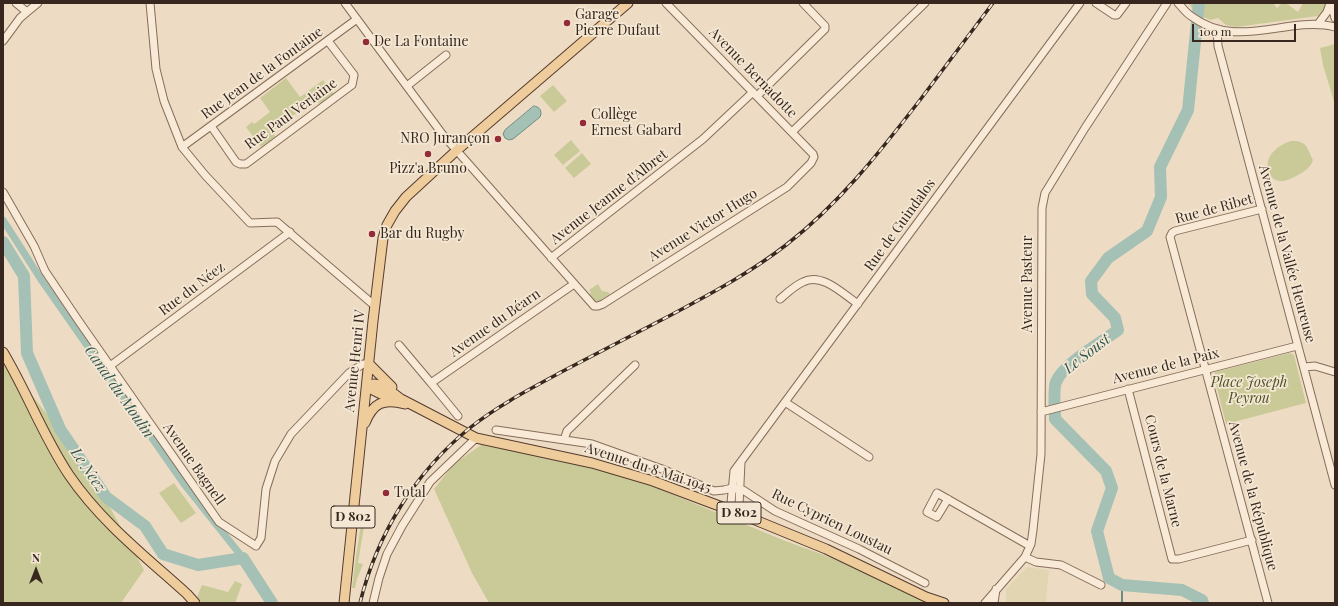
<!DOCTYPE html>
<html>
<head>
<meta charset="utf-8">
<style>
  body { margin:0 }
  #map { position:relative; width:1338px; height:606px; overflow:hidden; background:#eddcc3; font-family:"Playfair Display",serif }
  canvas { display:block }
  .frame { position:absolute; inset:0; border:4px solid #37271e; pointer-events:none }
  .north { position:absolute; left:16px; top:550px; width:40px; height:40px; -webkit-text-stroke:3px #f4e7d3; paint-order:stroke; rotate:0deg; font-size:11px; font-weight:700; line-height:16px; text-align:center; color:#37271e }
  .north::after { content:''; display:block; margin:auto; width:14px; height:18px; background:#37271e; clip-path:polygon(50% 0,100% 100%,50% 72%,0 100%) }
  .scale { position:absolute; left:1192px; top:24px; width:104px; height:18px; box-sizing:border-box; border:2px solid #37271e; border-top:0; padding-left:5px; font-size:12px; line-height:14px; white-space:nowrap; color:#37271e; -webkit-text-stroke:3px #f4e7d3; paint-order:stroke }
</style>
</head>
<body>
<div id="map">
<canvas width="1338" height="606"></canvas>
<div class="frame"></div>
<div class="north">N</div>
<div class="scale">100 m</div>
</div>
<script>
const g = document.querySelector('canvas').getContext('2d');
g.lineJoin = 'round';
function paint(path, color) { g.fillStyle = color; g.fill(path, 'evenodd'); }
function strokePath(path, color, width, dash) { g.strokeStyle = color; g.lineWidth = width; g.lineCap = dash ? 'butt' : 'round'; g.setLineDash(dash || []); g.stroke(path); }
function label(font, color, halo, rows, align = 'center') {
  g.font = font + ' "Playfair Display",serif'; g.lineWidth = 3.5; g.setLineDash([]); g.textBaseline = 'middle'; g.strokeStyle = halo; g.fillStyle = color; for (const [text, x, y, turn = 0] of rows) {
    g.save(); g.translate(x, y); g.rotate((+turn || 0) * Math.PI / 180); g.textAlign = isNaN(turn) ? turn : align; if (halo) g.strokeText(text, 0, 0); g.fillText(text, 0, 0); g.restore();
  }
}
paint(new Path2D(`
  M1027 567 1049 570 1046 602 1047 603H1006V589Z`), '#e2d5b1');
paint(new Path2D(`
  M1188 3H1273L1277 8 1282 3H1286L1298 12 1303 3H1325V8L1318 16 1236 27 1226 25 1218 18 1210 20 1197 14Z
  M1335 44V105L1323 65 1320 48Z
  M286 78 300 97 323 80 334 94 320 104 315 99 272 132 276 137 261 147 246 127 252 122 254 124 270 112 260 98Z
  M553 85 567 101 554 112 540 96Z
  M571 140 580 151 563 165 554 155Z
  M1291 141C1307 140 1307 148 1313 160 1311 167 1304 172 1298 175 1294 177 1288 180 1284 181 1267 183 1263 162 1273 152 1277 147 1285 143 1291 141Z
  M582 153 591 164 574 178 565 168Z
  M598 284 602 291 608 292 610 294 598 302H594L588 296 591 293 589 290Z
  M1290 353 1294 355 1306 403 1226 424 1214 377 1215 372Z
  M3 359 86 463 144 570 121 603H3Z
  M484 443 616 471 783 540 924 592 932 603H489L472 573 434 489 454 464Z
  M174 483 196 513 181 523 159 493Z
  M366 514 358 563 363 564 357 579 355 588H352L355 563 362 517 364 515Z
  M235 581 242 584 235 603H202L197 597 202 585 228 592Z`), '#caca98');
const water = new Path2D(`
  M534 106C539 107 541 109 541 114L540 117 513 139 509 140 505 138 503 134 505 130Z`);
paint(water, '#a5c0b5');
strokePath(water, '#6c8d82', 1);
strokePath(new Path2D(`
  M1122 585V603`), '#6c8d82', 2);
strokePath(new Path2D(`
  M3 220 42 281 184 484 243 558`), '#a5c0b5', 7);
strokePath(new Path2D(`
  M1199 3 1188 110 1160 167 1161 197 1147 231 1108 258 1091 281 1092 294 1115 318 1118 330C1102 342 1063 364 1056 382 1053 389 1055 411 1055 419L1106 471 1112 488 1097 531 1109 578 1122 585 1182 590 1202 600 1203 603
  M3 242 24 276 27 353 60 429 106 497 145 526 163 554 198 565 243 558 272 603`), '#a5c0b5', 12);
const minor = new Path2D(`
  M150 3 156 69 164 101 182 147 205 175 250 223 277 222 375 306
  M345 3 443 135 594 306H598L603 304 787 187 811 163 814 157 813 154 666 3
  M1096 3 1114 15H1117L1126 3
  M1178 3C1182 7 1186 13 1191 16 1223 40 1256 31 1292 26 1307 24 1320 23 1335 27
  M1331 3 1335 18
  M27 12 38 3
  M1318 24 1327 12 1330 3
  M1217 29 1218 46 1335 485
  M3 41 20 18 27 12 16 3
  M407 86 446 55
  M757 96 825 29V26L803 3
  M211 126 236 162 240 164H246L352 85 354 75 328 41
  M792 132 925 3
  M182 147 357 19
  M3 192 34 246 45 271 78 320 219 522 256 546 261 538 266 489 275 461 291 434 349 373 363 364H369
  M1262 209 1175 231 1172 233 1170 237 1268 603
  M551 258 703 139 753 92
  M780 299C787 293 794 286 803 282 822 272 843 294 858 304
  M399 345 431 383 574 284
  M110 366 290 232
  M1304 367 1315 366 1335 372
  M431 383 458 416
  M1128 389 1172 559H1179L1252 540
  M785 402 869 457
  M1041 412 1297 346
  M496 430 592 444 662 469 714 491 724 490 732 488 743 490 775 511 859 549 925 583
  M564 440 567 431 635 365
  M948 499 937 517 927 512 937 493 1030 546
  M728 509 731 503 734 471 1080 3
  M738 513 739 505 741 462
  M1025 557 1036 562 1061 565 1101 585
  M373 603 379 578 387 554 402 526 430 482 476 438
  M985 603 1025 557 1031 544 1033 530 1041 454 1042 208 1045 193 1085 128 1167 3
  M994 603 996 589`);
const major = new Path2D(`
  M3 352C27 392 43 436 69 475 101 522 146 557 187 594L195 603
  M369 364 392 387
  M367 387 374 384 384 386 401 399 476 438 592 463 653 481 738 513 826 549 926 597 944 603
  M367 387 381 394 395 397
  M365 423C373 403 383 398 405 404
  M344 603 373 321 383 238 387 225 395 211 406 197 457 150 628 3`);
strokePath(minor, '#866d5b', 9);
strokePath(major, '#543c2f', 11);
strokePath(minor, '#f8ead6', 7);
strokePath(major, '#efcc9c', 9);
const rail = new Path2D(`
  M360 603C377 534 415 472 471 427 500 404 534 387 567 369 602 351 636 333 671 315 710 294 750 273 786 245 839 204 879 153 920 100 944 68 969 35 993 3`);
strokePath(rail, '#37271e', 3.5);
strokePath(rail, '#f4e7d3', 2, [6]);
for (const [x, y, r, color] of [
  [567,23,4,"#932c39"],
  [366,42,4,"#932c39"],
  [583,123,4,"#932c39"],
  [498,139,4,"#932c39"],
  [428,154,4,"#932c39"],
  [372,234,4,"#932c39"],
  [386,493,4,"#932c39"]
]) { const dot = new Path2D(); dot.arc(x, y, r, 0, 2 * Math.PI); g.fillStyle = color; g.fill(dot); strokePath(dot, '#f4e7d3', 1.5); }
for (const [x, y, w] of [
  [739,513,44],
  [353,517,44]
]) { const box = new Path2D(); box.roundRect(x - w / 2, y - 11, w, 22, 3); g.fillStyle = '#f4e7d3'; g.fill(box); strokePath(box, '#37271e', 1); }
label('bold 13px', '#37271e', null, [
  ["D 802",739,513],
  ["D 802",353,517]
]);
label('14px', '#37271e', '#f4e7d3', [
  ["Garage",575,15],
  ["Pierre Dufaut",575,31],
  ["De La Fontaine",374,42],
  ["Collège",591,115],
  ["Ernest Gabard",591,131],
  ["NRO Jurançon",490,139,"right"],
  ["Pizz'a Bruno",428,169,"center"],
  ["Bar du Rugby",380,234],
  ["Total",394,493]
], 'left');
label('14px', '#37271e', '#f4e7d3', [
  ["Rue Jean de la Fontaine",262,73,-36],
  ["Avenue Bernadotte",753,73,46],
  ["Rue Paul Verlaine",291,114,-36],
  ["Avenue Jeanne d'Albret",609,197,-38],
  ["Rue de Ribet",1214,209,-15],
  ["Avenue Victor Hugo",703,225,-32],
  ["Rue de Guindalos",900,225,-54],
  ["Avenue de la Vallée Heureuse",1287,254,75],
  ["Avenue Pasteur",1028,284,-90],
  ["Rue du Néez",192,289,-37],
  ["Avenue du Béarn",495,323,-35],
  ["Avenue Henri IV",355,361,-84],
  ["Avenue de la Paix",1166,366,-14],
  ["Avenue Bagnell",194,464,55],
  ["Avenue du 8 Mai 1945",648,468,18],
  ["Cours de la Marne",1163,471,76],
  ["Avenue de la République",1253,496,75],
  ["Rue Cyprien Loustau",832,522,26]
]);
label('italic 14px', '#4c5225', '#f4e7d3', [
  ["Place Joseph",1249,383],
  ["Peyrou",1249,399]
]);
label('italic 15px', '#2e564f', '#f4e7d3', [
  ["Le Soust",1087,354,-38],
  ["Canal du Moulin",119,392,55],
  ["Le Neez",88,470,56]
]);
</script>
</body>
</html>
